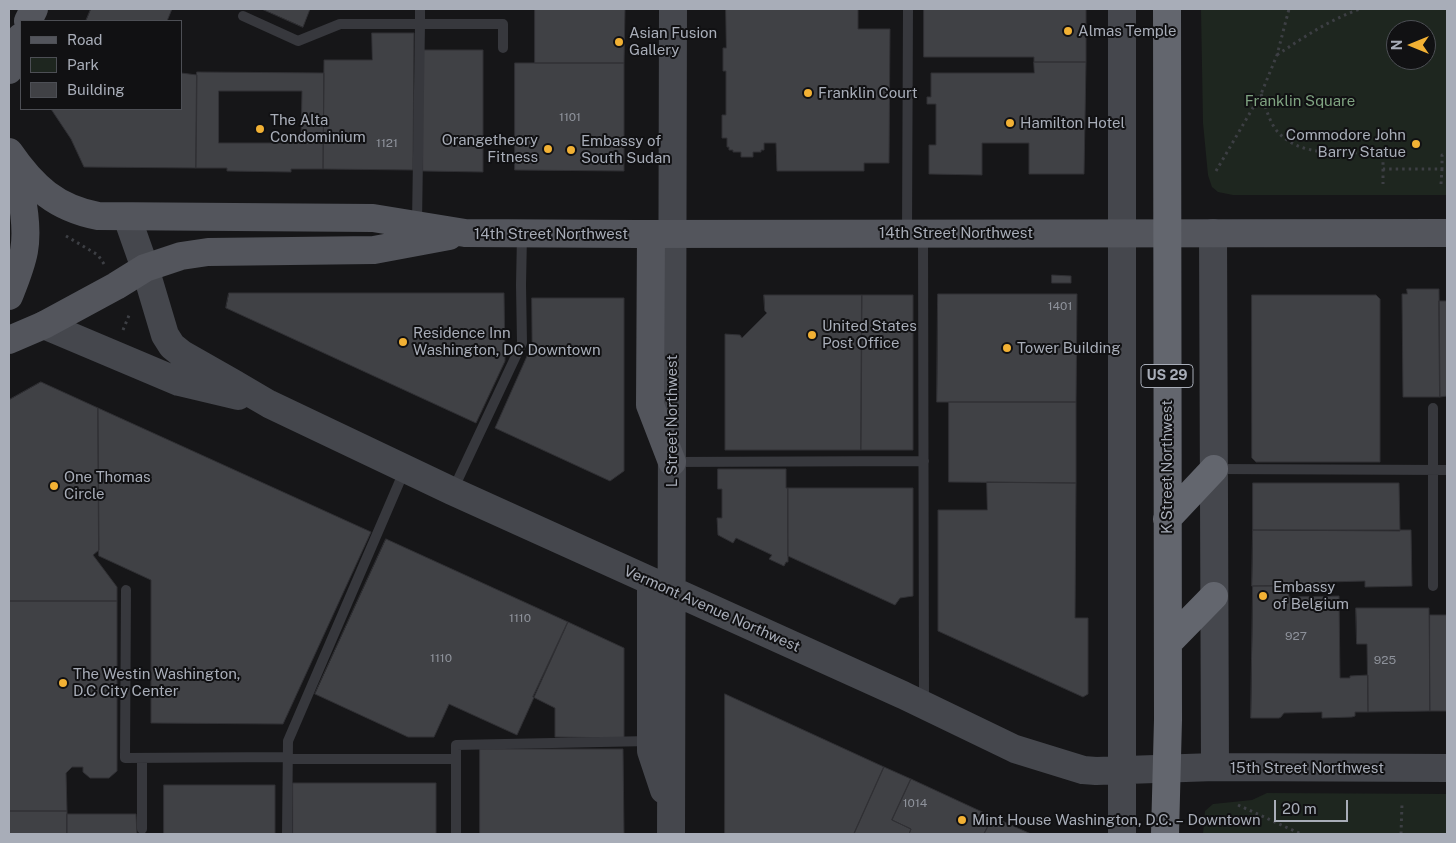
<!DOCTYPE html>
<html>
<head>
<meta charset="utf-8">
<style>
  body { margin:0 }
  #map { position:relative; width:1456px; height:843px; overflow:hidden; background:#161618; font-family:"Public Sans",sans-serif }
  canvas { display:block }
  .frame { position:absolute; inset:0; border:10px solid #a8adb8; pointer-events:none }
  .legend { position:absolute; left:20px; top:20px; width:162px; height:90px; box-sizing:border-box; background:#111113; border:1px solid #4d4f55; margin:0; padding:6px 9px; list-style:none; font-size:15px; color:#a8adb8 }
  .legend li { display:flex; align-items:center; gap:10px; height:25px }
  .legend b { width:25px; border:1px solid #4d4f55 }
  .north { position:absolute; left:1386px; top:20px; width:50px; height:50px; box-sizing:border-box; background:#111113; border:1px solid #4d4f55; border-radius:50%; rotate:270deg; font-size:14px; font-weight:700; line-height:20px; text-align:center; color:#a8adb8 }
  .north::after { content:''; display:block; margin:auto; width:18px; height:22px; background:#f2b134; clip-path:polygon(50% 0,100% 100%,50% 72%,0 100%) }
  .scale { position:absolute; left:1274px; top:800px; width:74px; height:22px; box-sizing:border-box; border:2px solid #a8adb8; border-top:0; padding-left:6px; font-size:15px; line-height:18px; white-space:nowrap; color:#a8adb8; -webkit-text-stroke:4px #111113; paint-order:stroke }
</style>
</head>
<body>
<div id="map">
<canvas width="1456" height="843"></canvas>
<div class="frame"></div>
<ul class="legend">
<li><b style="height:6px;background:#53555c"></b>Road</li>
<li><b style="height:14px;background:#1e261f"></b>Park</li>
<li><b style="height:14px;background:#404145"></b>Building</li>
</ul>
<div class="north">N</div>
<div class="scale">20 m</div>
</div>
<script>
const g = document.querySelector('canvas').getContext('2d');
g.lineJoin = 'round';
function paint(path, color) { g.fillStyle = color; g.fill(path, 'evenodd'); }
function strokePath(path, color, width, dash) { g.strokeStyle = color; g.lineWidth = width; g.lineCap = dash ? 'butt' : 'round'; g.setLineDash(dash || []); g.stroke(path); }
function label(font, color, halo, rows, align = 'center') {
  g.font = font + ' "Public Sans",sans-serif'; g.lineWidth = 4; g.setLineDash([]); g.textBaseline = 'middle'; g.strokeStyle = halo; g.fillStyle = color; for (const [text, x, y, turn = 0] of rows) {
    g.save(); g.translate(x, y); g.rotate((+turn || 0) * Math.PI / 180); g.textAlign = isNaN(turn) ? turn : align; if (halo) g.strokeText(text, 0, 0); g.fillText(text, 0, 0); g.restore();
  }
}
paint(new Path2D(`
  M1201 9H1447V195H1233L1218 192 1212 187 1208 175 1203 123ZM1396 30H1426V60H1396Z
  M1267 793 1447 794V834H1203L1205 811 1213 804 1252 800Z`), '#1e261f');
const building = new Path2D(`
  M91 9H172L167 21H86Z
  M262 9H310L303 27Z
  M535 9H625L624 63H535Z
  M726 9H858V29H890L889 163H864V171H777L776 143H764V150H761V152H753V157H741V152H733V150H729V147H727V138H722V115H726V71H723V48H726Z
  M924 9H1086V62H1034V57H924Z
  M372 33H414L413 170 323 169 324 60H372Z
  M423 50H483V172L423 171Z
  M1034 62H1086L1084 174H1029V143H982V175L929 174V145H936V104H927V97H931V73H1034Z
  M515 63H624V171L515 170Z
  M197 72 324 73 323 169H291V172L227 171V168H196Z
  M181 73 197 75 196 168 84 167 71 139 51 109H181Z
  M219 91H302L301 143H219Z
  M1052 275 1071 276V283H1052Z
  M1407 289H1439L1440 397H1403L1402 294H1407Z
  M229 293H504L505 361 476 423 226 308Z
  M938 294H1077L1076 402H937Z
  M764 295H862L861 450H725V334L740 335 742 338 767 313 765 311Z
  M862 295H913V450H861Z
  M1252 295H1376L1380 299V462H1256L1252 458Z
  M532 298H624V471L610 481 495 428 532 345Z
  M1439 301H1447V396L1440 397Z
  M41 382 98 408 99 550 93 555 117 587V601H9V400Z
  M949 402H1076V483L949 482Z
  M98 408 371 532 283 724 151 723V580L99 556Z
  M718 469H786V488H788V562H786L784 566 769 559 772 555 736 538 733 543 718 535 717 518H722V489H718Z
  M987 482 1076 483 1075 618H1088V694L1083 697 938 631V510H987Z
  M1253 483H1399L1400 531 1253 530Z
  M788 488H913V596L900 598 895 605 788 556Z
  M1253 530H1411L1412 586 1365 587V581L1328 582V585L1252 586Z
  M386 539 568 622 517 735 449 704 434 737H408L315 694Z
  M1253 586H1288L1289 597 1339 596 1340 678H1350V676L1368 675V712H1355V716L1352 717 1322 718V712L1284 713 1281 717 1279 718H1251Z
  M9 601H117V771L109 778H90L83 772V767H72L66 773 67 811H9Z
  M1356 608H1429L1430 711 1368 712 1367 644H1357Z
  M1430 615H1447V711H1430Z
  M568 622 624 648V738L555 737V708L533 697Z
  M725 694 884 767 854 834H725Z
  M480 749H623L624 834H480Z
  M884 767 911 779 892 820 911 829 909 834H854Z
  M911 779 993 817 984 834H909L911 829 892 820Z
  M293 783H436V834H293Z
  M164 785H275V834H164Z
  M9 811H67V834H9Z
  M67 814H136L137 834H67Z
  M993 817 1031 834H984Z`);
paint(building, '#404145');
strokePath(building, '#303034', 1);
strokePath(new Path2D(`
  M1277 55C1304 37 1329 20 1360 9
  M1261 94C1265 105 1268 117 1274 127 1296 160 1348 152 1383 152V169H1442V155H1447
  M1383 169V184
  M1216 171 1261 94 1277 55 1289 9
  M1441 184 1442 169
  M66 236 98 255 104 264
  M123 330 130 313
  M1238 805 1301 834
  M1401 834 1402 804`), '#3d3f44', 3, [2.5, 4]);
strokePath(new Path2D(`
  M243 16 298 41 340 24H420V9
  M417 223 420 24H503V48
  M907 233 908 9
  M923 234 924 702
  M1433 408V586
  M673 462 924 461
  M1215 469 1447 470
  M453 490 522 343 521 285 522 235
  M126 590 125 758 288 757
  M142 758V829
  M288 759H456V745L650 741
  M287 834 288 741 405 469
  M456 834V759`), '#37383d', 10);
strokePath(new Path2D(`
  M127 217 145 268 165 335 172 346 182 354 233 383 269 404 452 491 903 695 1015 749 1083 770 1096 771 1215 767 1447 768
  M1213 233 1215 767
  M44 325 179 382 238 396
  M651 581V751L664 790
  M671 834 673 9
  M1122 834V9`), '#45474d', 28);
strokePath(new Path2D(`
  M28 21 34 9
  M9 70 21 37
  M9 152C33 187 56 208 98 216L373 218 465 233 637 234 1447 233
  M651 234 650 405 672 462
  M9 296C15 281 21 267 24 251 29 223 20 190 15 163
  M9 340 44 325 116 286 145 268 181 256 208 252 374 250 449 236`), '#53555c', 28);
strokePath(new Path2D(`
  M1167 519 1214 469
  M1168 643 1214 596
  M1165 834 1168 720 1167 9`), '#63666e', 28);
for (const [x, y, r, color] of [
  [1068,31,5,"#f2b134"],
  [619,42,5,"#f2b134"],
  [808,93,5,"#f2b134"],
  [1010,123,5,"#f2b134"],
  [260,129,5,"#f2b134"],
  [1416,144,5,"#f2b134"],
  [548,149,5,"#f2b134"],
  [571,150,5,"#f2b134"],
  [812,335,5,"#f2b134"],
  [403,342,5,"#f2b134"],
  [1007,348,5,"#f2b134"],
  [54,486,5,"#f2b134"],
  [1263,596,5,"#f2b134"],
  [63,683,5,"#f2b134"],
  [962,820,5,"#f2b134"]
]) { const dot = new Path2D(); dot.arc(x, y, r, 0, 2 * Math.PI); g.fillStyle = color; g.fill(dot); strokePath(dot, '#111113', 2); }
label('12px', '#8e929b', null, [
  ["1101",570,117],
  ["1121",387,143],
  ["1401",1060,306],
  ["1110",520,618],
  ["927",1296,636],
  ["1110",441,658],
  ["925",1385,660],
  ["1014",915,803]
]);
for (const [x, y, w] of [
  [1167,376,52]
]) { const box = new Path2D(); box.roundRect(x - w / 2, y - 11.5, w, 23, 4); g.fillStyle = '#111113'; g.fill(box); strokePath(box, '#a8adb8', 1); }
label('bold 14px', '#a8adb8', null, [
  ["US 29",1167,376]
]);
label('15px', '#a8adb8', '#111113', [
  ["Almas Temple",1078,31],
  ["Asian Fusion",629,33],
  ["Gallery",629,50],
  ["Franklin Court",818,93],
  ["The Alta",270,120],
  ["Condominium",270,137],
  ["Hamilton Hotel",1020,123],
  ["Commodore John",1406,135,"right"],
  ["Barry Statue",1406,152,"right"],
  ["Orangetheory",538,140,"right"],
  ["Fitness",538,157,"right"],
  ["Embassy of",581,141],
  ["South Sudan",581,158],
  ["United States",822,326],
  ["Post Office",822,343],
  ["Residence Inn",413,333],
  ["Washington, DC Downtown",413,350],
  ["Tower Building",1017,348],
  ["One Thomas",64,477],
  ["Circle",64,494],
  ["Embassy",1273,587],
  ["of Belgium",1273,604],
  ["The Westin Washington,",73,674],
  ["D.C City Center",73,691],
  ["Mint House Washington, D.C. – Downtown",972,820]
], 'left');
label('15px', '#7fa381', '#111113', [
  ["Franklin Square",1300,101]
]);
label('15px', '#a8adb8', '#111113', [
  ["14th Street Northwest",956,233],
  ["14th Street Northwest",551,234],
  ["L Street Northwest",672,421,-90],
  ["K Street Northwest",1167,467,-90],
  ["Vermont Avenue Northwest",712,609,24],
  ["15th Street Northwest",1307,768]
]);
</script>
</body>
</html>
